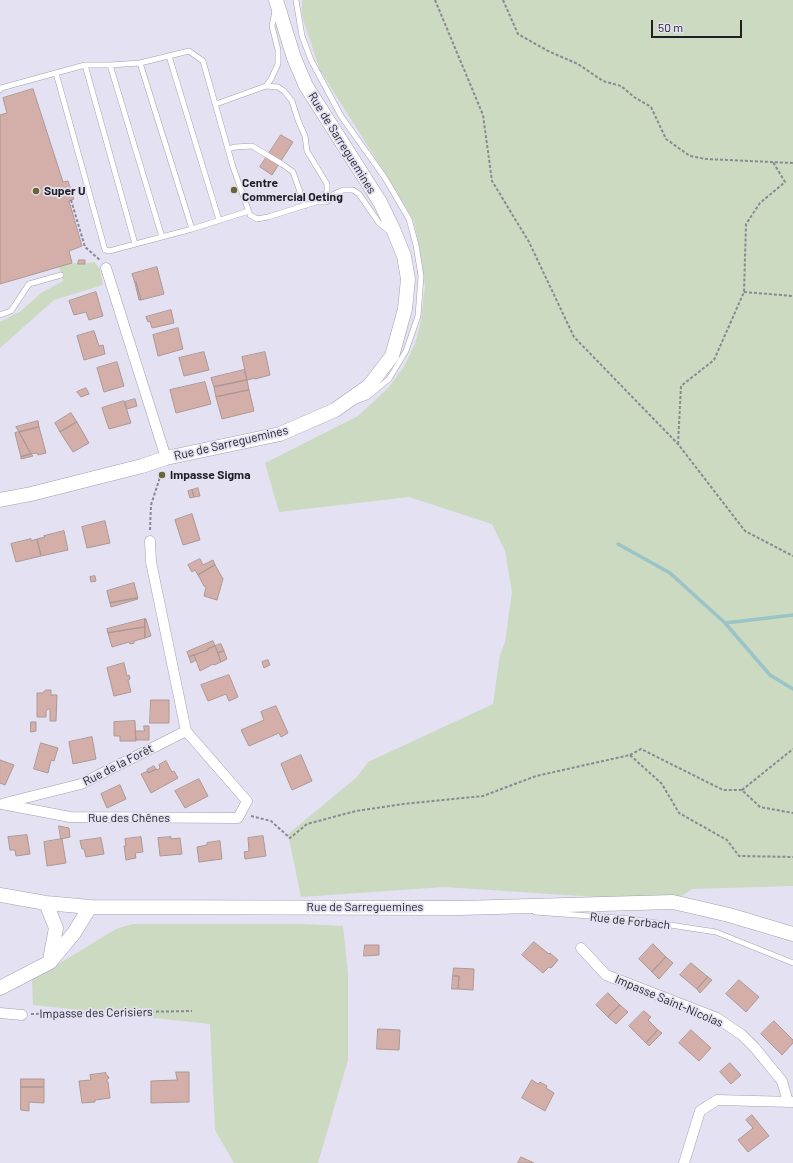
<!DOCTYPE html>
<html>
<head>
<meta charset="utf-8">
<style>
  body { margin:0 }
  #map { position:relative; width:793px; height:1163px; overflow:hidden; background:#e4e1f2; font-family:Barlow,sans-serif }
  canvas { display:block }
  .scale { position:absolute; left:651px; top:20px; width:91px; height:18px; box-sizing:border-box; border:2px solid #201f25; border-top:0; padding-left:5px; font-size:12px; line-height:14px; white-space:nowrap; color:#201f25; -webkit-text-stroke:3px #e4e1f2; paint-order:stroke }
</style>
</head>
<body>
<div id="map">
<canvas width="793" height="1163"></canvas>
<div class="scale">50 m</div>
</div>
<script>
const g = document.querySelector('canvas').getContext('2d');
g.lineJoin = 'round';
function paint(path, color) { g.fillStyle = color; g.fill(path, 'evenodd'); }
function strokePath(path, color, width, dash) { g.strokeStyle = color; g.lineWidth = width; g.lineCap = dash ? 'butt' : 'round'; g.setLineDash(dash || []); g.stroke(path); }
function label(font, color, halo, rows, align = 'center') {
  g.font = font + ' Barlow,sans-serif'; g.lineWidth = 3.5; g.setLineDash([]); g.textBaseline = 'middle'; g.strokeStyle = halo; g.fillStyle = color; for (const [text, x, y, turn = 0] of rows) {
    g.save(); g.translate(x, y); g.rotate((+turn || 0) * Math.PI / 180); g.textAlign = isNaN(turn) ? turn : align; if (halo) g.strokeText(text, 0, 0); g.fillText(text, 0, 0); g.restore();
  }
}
paint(new Path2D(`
  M302 0H793V886L692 889 673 902 444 887 301 897 288 834 357 777 368 762 493 704 500 655 505 642 512 592 505 551 492 524 409 497 279 512 265 463 358 416 388 388 404 367 415 344 421 321 425 286 420 250 414 222 403 202 320 70 302 16Z
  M94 262 100 269 103 285 54 300 0 348V322L21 311 41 293 63 281 59 267 72 263 85 264Z
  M133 924H302L343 926 348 974V1060L318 1163H234L215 1130 210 1024 33 1005 32 980 116 929Z`), '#cbdac1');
strokePath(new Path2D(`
  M618 544 670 573 725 623 793 615
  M725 623 770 675 793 689`), '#9ac4c7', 3.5);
const building = new Path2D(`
  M33 89 63 182 68 181 74 199 69 201 82 246 69 251 72 263 0 284V115L7 113 3 98Z
  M281 135 293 142 272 175 260 167Z
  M79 260H85V264H78Z
  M157 267 164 294 141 300 136 282 135 283 132 274Z
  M136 282 141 300H139L135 283Z
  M96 292 103 316 89 320 86 312 74 315 69 301Z
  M171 310 174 323 152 328 150 321 148 322 146 317Z
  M178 328 183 349 158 356 153 335Z
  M94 331 99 346 103 345 105 354 84 360 77 336Z
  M204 352 209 370 184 376 179 358Z
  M265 352 270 375 255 379V378L247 380 242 357Z
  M117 362 124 386 104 392 97 368Z
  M244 370 247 380 214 387 211 378Z
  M247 380 249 390 216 397 214 387Z
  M205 382 211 404 176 413 170 390Z
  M86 388 89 394 81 397 77 392Z
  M249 390 254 411 222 419 216 397Z
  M135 399 137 406 127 409 125 402Z
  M124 401 131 423 109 429 102 408Z
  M71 413 77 422 60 432 55 423Z
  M38 421 39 427 19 432 16 427Z
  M77 422 89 443 73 452 60 432Z
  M39 427 46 453 38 455 37 453 31 454 19 432Z
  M19 432 31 454 21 457 15 433Z
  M31 454 33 456 21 459V457Z
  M198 488 200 496 194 497 192 490Z
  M192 490 194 497 190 498 188 491Z
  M192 514 200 540 183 545 175 520Z
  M105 521 110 543 87 548 82 527Z
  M64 531 68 550 41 556 37 539 45 537 44 536Z
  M31 539V541L37 539 41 556 16 562 11 544Z
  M200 559 203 565 213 560 215 565 198 575 195 570 192 572 188 565Z
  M215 565 223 579 217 600 204 596 206 587 204 586 198 575Z
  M95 576 96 581 91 582 90 577Z
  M134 583 138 598 110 603 107 591Z
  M137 598 138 599 111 607 110 603Z
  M145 619V627L108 633 107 629Z
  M145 619H146L151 636 145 638Z
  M145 627V638L134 641V643L130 644 129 642 112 647 108 633Z
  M213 641 215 646 208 649V650L189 657 187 652Z
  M221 644 224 651 218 653 215 646Z
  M215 646 221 662 214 665 213 664 200 671 194 655 208 650V649Z
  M224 651 227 659 221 662 218 653Z
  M194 655 196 660 191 663 189 657Z
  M268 660 270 665 264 668 262 662Z
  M124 663 127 676 129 675 130 679 128 680 131 692 114 696 107 668Z
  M229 675 238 697 229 701 226 694 208 701 201 685Z
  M46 690H51V695H57L56 721H50V709H48L46 711V717H37V693H42Z
  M151 700H169V723H150Z
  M276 706 288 733 281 737 279 733 249 746 241 730 264 720 261 712Z
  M135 721 136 741H120V736H114V722Z
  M31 722H36V731L31 732Z
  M144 726H149V740H136L135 731H144Z
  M92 737 96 759 73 764 69 742Z
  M41 743 58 748 54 761 51 760 48 773 34 769Z
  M301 755 312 781 292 790 281 764Z
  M0 760 14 765 5 785 0 783Z
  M166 761 172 772 174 771 178 778 151 793 141 774 148 771V773L156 769 157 770 160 768 159 765Z
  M154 766 156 769 148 773 147 770Z
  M199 779 208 796 185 808 175 791Z
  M120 785 126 799 107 808 101 794Z
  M59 826 69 828 70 837 61 839Z
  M27 835 30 854 16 856 15 850H10L8 837Z
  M263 836 266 856 245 859 244 852 249 851 248 838Z
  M141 837 143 852 135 853 136 858 126 860 124 846H126L125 839Z
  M171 837V839L180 838 182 854 160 856 158 838Z
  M101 838 104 854 86 857 84 849H82L80 841Z
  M62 839 66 863 47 866 44 842Z
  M220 841 222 859 199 862 197 847 207 845V843Z
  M534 942 549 954 550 953 558 960 552 967 551 968 549 967 543 973 522 955Z
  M653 944 666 957 652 972 639 959Z
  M365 945H379V955L364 956Z
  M666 957 673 963 659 979 652 972Z
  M691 963 708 977 697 989 680 975Z
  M454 968 474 969 473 990 458 989 459 976H453Z
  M453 976H459L458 989H452Z
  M708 977 712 980 700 993 697 989Z
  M739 980 759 997 746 1012 726 994Z
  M608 993 620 1005 608 1017 596 1005Z
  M620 1005 628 1012 616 1024 608 1017Z
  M644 1011 651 1017 648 1020 658 1030 646 1043 629 1026Z
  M774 1021 793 1040V1043L782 1055 761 1034Z
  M378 1029 400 1030 399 1050 377 1049Z
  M658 1030 662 1033 649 1046 646 1043Z
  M691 1030 711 1048 699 1061 679 1043Z
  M730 1063 741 1075 731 1084 720 1072Z
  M176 1072H189V1102L151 1103V1081L177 1080Z
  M106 1073V1075L108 1076 109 1078 107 1079V1082H108L110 1098 95 1100V1102L82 1103 79 1081 91 1080 90 1075Z
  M21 1079H44V1087H21Z
  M532 1080 538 1084 540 1082 547 1086 546 1088 554 1093 545 1111 522 1098Z
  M21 1087H44V1103L29 1102V1111L21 1110Z
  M752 1115 769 1136 748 1152 738 1140 753 1128 746 1120Z
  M521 1157 534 1163H518Z`);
paint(building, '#d4afa9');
strokePath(building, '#ab9894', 1);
const service = new Path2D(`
  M296 0 302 36 311 60 341 116 385 178 409 219 416 245 421 276 418 316 406 351 389 379 367 397 356 401
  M169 56 219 220
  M140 63 192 229
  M85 65 135 244
  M110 65 162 237
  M56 73 105 250 109 251 192 229 249 211
  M266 86 278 87 284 91 292 101 298 120 305 136 307 151 327 184V192L316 202
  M0 90 1 88 85 65H110L140 63 189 51 203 61 233 167 250 215 257 219 268 217 316 202H326L330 200 334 194 343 190H353L359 194 379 223 389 231
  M216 104 266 86 271 79 278 64V50L272 26 275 11
  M228 149 235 147 252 146 282 164 293 172 305 206
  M0 315 11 311 29 284 61 275
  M535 912 631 919 716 932 793 963`);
const minor = new Path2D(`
  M106 268 166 458
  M5 803 81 784 186 731
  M2 804 70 817 238 818 247 801 186 731 151 562 150 541
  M581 948 606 975 717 1018 742 1035 755 1048 782 1081 788 1102
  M0 1013 22 1015
  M684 1163 700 1111 717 1100 793 1102`);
const secondary = new Path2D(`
  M0 500 31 494 142 466 166 458 280 434 335 410 369 386 392 356 405 309 408 279 404 256 393 229 380 202 306 86 294 58 276 0
  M0 895 46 903 90 907 460 908 673 902 729 915 793 934
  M46 903 56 928 50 960
  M0 988 50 962 74 933 90 907`);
strokePath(service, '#a39faf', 6);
strokePath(minor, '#a39faf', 11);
strokePath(secondary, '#a39faf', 15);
strokePath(new Path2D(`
  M435 0 483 115 492 181 529 242 574 337 678 444 745 531 793 556
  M503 0 518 34 548 51 578 64 603 81 621 86 634 97 651 107 666 139 690 156 706 159 793 163
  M71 200 85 247 100 260
  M744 292 793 296
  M678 444 681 386 714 360 744 292 746 224 760 203 785 182 773 162
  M150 530 151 505 161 474
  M630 755 641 749 723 790H742L760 807 793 813
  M742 790 793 749
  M251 816 271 821 290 838 307 824 356 811 403 804 483 796 536 776 630 755 662 784 679 813 727 840 739 856 793 857
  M31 1014 192 1011`), '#8a8894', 2, [3, 2]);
strokePath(service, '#fff', 5);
strokePath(minor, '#fff', 10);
strokePath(secondary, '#fff', 14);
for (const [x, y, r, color] of [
  [234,190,4,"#6b6532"],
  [36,191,4,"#6b6532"],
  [162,475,4,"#6b6532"]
]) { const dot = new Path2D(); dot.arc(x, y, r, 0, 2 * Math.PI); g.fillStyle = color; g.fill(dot); strokePath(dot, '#e4e1f2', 1.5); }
label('12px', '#201f25', '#e4e1f2', [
  ["Rue de Sarreguemines",342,143,58],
  ["Rue de Sarreguemines",231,443,-13],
  ["Rue de la Forêt",118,765,-27],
  ["Rue des Chênes",129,818],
  ["Rue de Sarreguemines",365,907],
  ["Rue de Forbach",630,921,6],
  ["Impasse Saint-Nicolas",669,1001,23],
  ["Impasse des Cerisiers",96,1013,-1]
]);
label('bold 12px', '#201f25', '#e4e1f2', [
  ["Centre",242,183],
  ["Commercial Oeting",242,197],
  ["Super U",44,191],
  ["Impasse Sigma",170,475]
], 'left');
</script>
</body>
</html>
